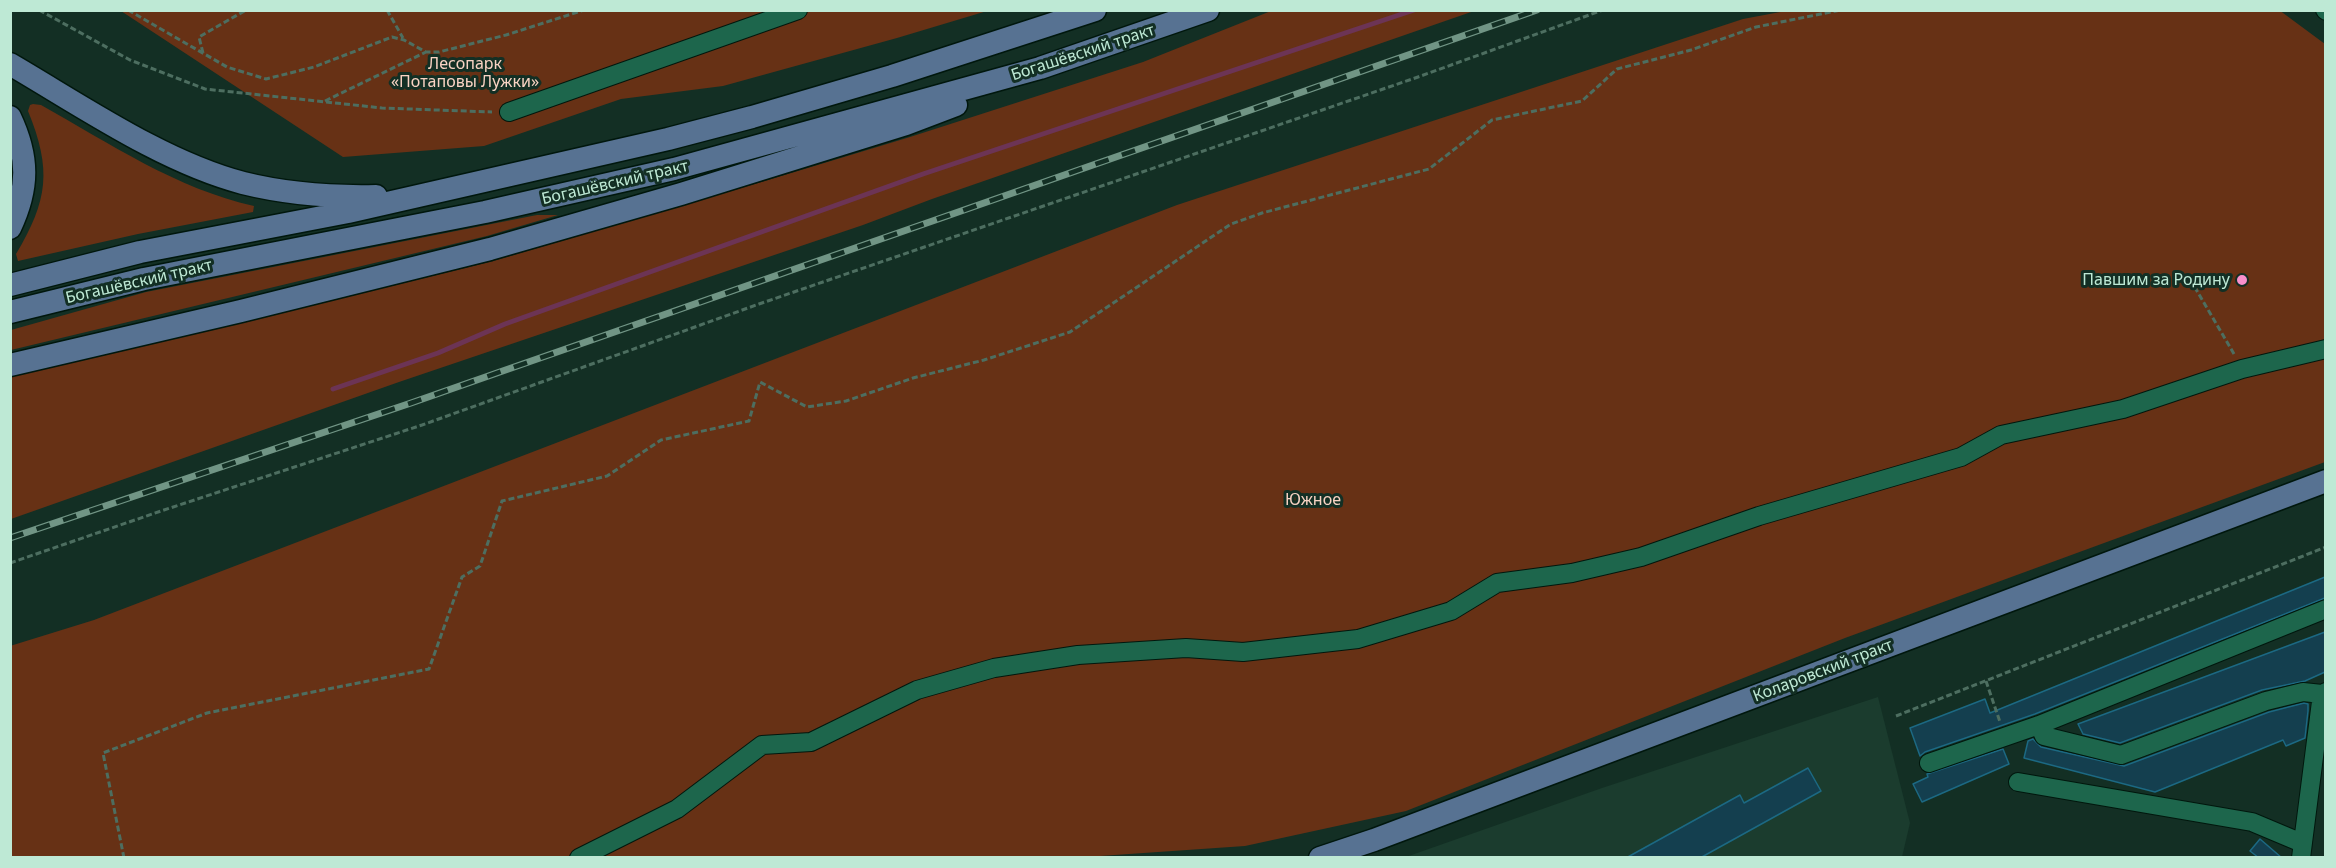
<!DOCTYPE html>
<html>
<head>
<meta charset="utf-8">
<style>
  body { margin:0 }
  #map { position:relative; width:2336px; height:868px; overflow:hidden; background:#132f24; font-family:"Noto Sans",sans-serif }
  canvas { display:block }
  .frame { position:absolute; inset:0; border:12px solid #bee9d5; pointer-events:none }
</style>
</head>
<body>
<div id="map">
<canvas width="2336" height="868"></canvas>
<div class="frame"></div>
</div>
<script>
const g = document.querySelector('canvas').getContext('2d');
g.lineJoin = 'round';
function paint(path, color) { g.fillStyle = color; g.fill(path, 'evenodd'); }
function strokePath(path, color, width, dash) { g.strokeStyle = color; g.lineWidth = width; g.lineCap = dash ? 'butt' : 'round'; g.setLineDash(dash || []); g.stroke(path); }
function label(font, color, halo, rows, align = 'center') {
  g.font = font + ' "Noto Sans",sans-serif'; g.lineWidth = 6; g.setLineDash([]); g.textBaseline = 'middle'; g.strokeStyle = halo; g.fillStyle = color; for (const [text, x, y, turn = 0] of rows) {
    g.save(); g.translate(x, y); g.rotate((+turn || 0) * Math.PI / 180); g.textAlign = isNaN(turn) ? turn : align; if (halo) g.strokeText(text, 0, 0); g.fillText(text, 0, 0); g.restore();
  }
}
paint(new Path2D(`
  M1878 697 1910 823 1902 857 1403 858 1602 788Z`), '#1b3c2e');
paint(new Path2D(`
  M1791 10H2279L2325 44V462L1845 638 1406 811 1245 846 1071 858 11 857 10 646 94 620 1177 205 1743 19Z
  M121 11H987L897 38 723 86 621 99 484 146 343 157Z
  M1271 11H1474L932 199 863 225 399 382 11 519 10 376 245 322 493 261 768 180 910 137 1143 62Z
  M33 104 41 105C109 143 177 189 254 206L253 212 138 234 18 261 16 254C48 200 52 170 28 111L30 105Z
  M537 215H558L487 236 11 350V330L146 292Z`), '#673115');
strokePath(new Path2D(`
  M333 389 438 353 505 324 923 174 1414 10`), '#6c3455', 5);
const building = new Path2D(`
  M2325 577V598L2035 714 1925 752 1920 756 1910 728 1985 699 1990 713Z
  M2325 632V672L2305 681 2262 690 2120 743 2083 734 2078 724Z
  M2304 703 2308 704V711L2305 738 2286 746 2283 740 2155 792 2024 758 2028 741 2033 739 2041 747 2124 766 2269 712Z
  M2003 749 2009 764 1922 802 1913 784 1928 777 1927 774Z
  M1808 768 1821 791 1700 858H1626L1740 795 1744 803Z
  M2260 839 2282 858H2259L2250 851Z`);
paint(building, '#143f4f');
strokePath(building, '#1c6983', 1.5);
const minor = new Path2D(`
  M2325 10 2326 11
  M509 112 798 10
  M2039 725 2044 736 2121 755 2266 701 2303 692 2322 694
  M1929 763 2039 725 2326 609
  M2018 782 2252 822 2302 843
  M579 858 677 809 762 745 811 742 917 690 994 668 1078 655 1186 648 1243 652 1358 639 1451 611 1497 583 1572 573 1641 557 1759 516 1961 457 2001 435 2123 409 2242 369 2326 349
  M2301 858 2322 694 2326 692`);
const major = new Path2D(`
  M10 64C82 106 163 162 243 183 287 194 331 197 376 196
  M10 117C29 157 29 188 10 228
  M10 285 140 252 348 212 668 139 752 117 892 76 1095 10
  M10 312 144 279 485 212 674 169 1040 68 1208 10
  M10 365 241 311 490 249 681 194 906 124 956 105
  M1320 858 1374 840 2326 481`);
strokePath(minor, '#00170d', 20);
strokePath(major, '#00170d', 25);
strokePath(new Path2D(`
  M39 10 130 60 205 89 382 108 492 112
  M128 10 227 67 266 79 314 67 392 37 404 40 426 52H439L506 35 584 10
  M387 10 403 38
  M203 53 199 37 246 10
  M325 101 426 52
  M2190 279 2234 354
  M10 563 161 511 422 425 759 304 1418 77 1603 10
  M1986 681 2000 722
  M1896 716 2326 547
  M124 858 103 753 207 713 429 669 462 577 480 566 502 501 607 476 661 440 749 421 760 382 807 407 846 401 913 378 984 360 1070 332 1231 224 1262 213 1429 169 1492 120 1582 101 1617 69 1691 50 1756 27 1841 10`), '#4d6e60', 3, [6, 3]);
strokePath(minor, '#1d664c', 18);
strokePath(major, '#577292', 22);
const rail = new Path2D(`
  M10 538 411 403 1537 10`);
strokePath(rail, '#719585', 7);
strokePath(rail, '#132f24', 4.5, [14]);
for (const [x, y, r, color] of [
  [2242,280,6,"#f890cc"]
]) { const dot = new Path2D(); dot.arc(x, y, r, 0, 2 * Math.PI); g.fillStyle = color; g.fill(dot); strokePath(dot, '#132f24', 2); }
label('16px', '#bee9d5', '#132f24', [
  ["Богашёвский тракт",1083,53,-18],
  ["Богашёвский тракт",615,183,-13],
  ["Богашёвский тракт",139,282,-13],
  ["Коларовский тракт",1823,671,-21]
]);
label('16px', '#f9d3c3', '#132f24', [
  ["Лесопарк",465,64],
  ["«Потаповы Лужки»",465,82],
  ["Южное",1313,500]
]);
label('16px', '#bee9d5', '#132f24', [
  ["Павшим за Родину",2230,280]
], 'right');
</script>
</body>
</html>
